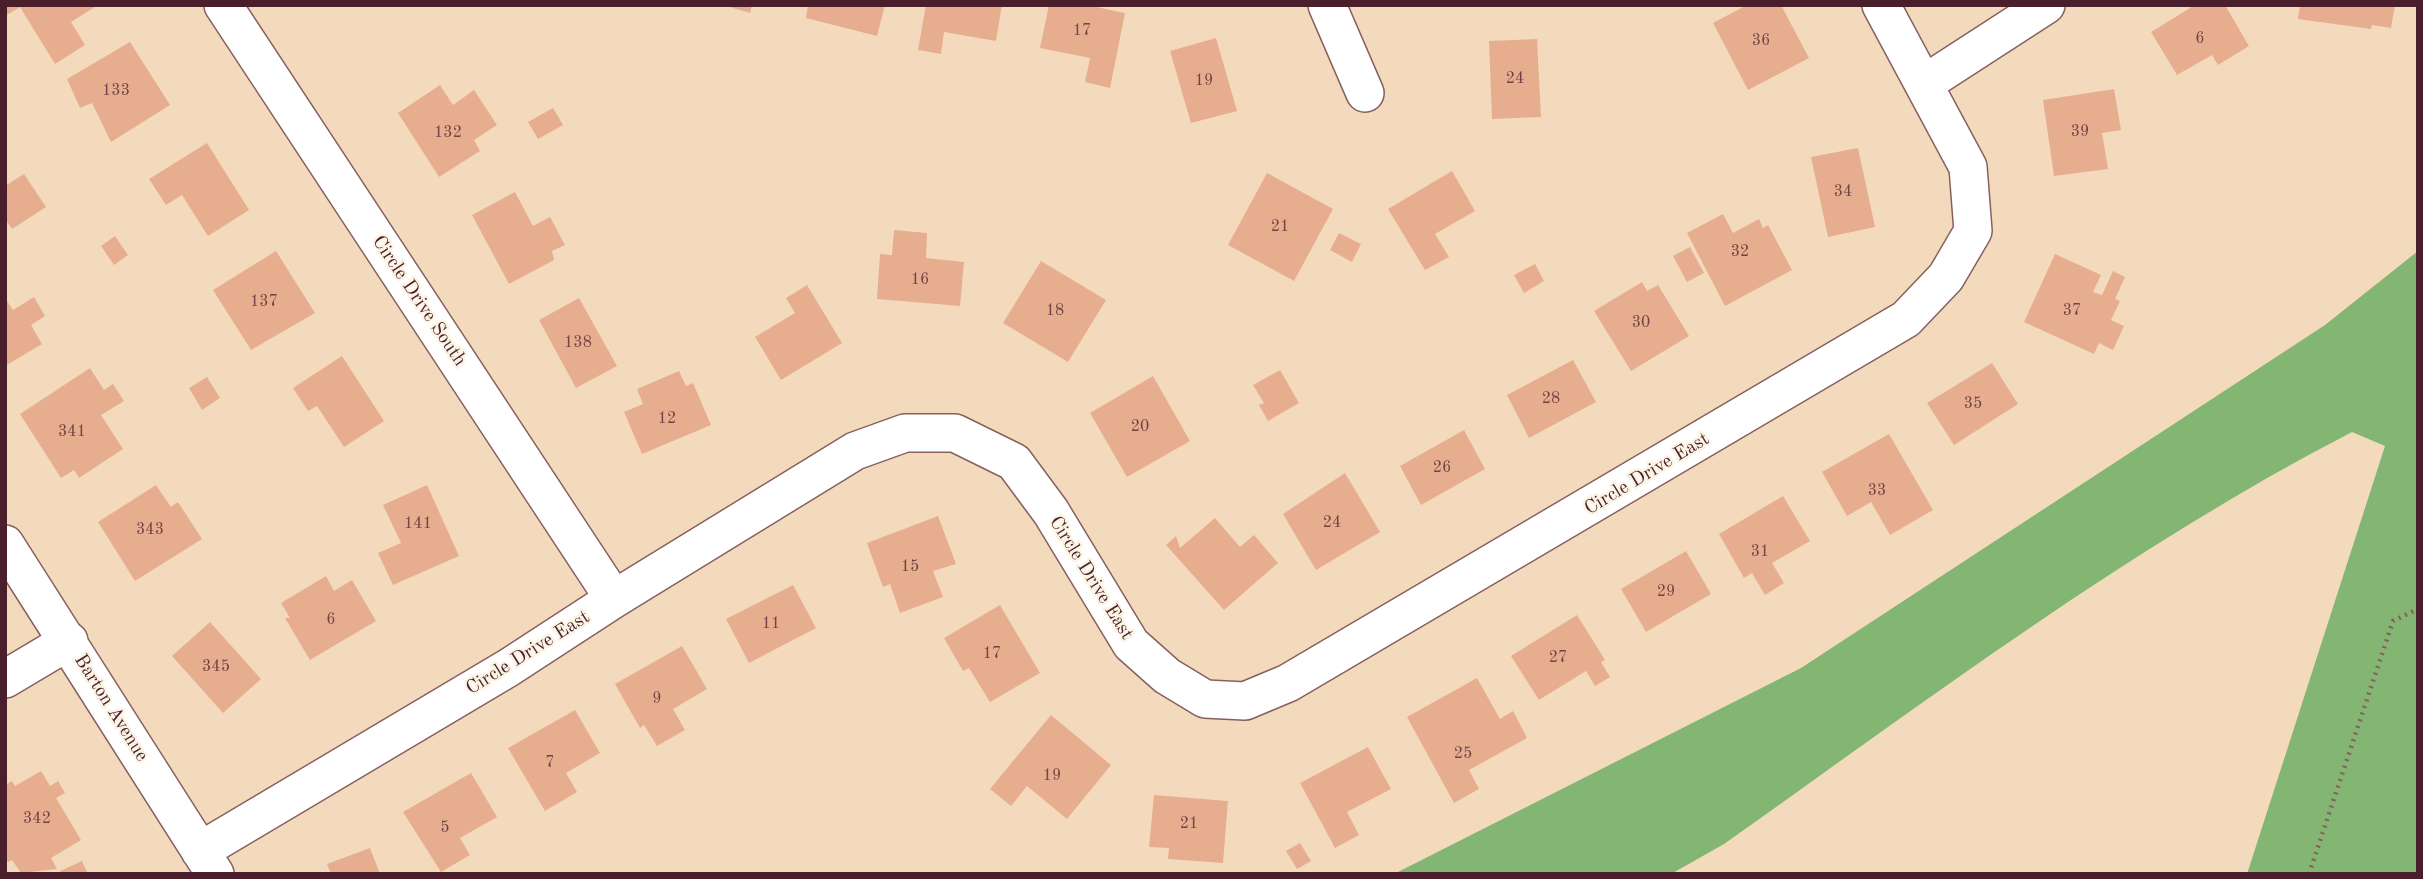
<!DOCTYPE html>
<html>
<head>
<meta charset="utf-8">
<style>
  body { margin:0 }
  #map { position:relative; width:2423px; height:879px; overflow:hidden; background:#f4dabd; font-family:"Old Standard TT",serif }
  canvas { display:block }
  .frame { position:absolute; inset:0; border:7px solid #4a1f2b; pointer-events:none }
</style>
</head>
<body>
<div id="map">
<canvas width="2423" height="879"></canvas>
<div class="frame"></div>
</div>
<script>
const g = document.querySelector('canvas').getContext('2d');
g.lineJoin = 'round';
function paint(path, color) { g.fillStyle = color; g.fill(path, 'evenodd'); }
function strokePath(path, color, width, dash) { g.strokeStyle = color; g.lineWidth = width; g.lineCap = dash ? 'butt' : 'round'; g.setLineDash(dash || []); g.stroke(path); }
function label(font, color, halo, rows, align = 'center') {
  g.font = font + ' "Old Standard TT",serif'; g.lineWidth = 5; g.setLineDash([]); g.textBaseline = 'middle'; g.strokeStyle = halo; g.fillStyle = color; for (const [text, x, y, turn = 0] of rows) {
    g.save(); g.translate(x, y); g.rotate((+turn || 0) * Math.PI / 180); g.textAlign = isNaN(turn) ? turn : align; if (halo) g.strokeText(text, 0, 0); g.fillText(text, 0, 0); g.restore();
  }
}
paint(new Path2D(`
  M2418 251V874H2247L2385 446 2352 432C2129 547 1928 700 1724 844L1671 874H1394L1801 668 2325 325Z`), '#83b672');
paint(new Path2D(`
  M5 5H98L71 22 85 45 55 64 20 7 5 16Z
  M723 5H752L750 13Z
  M808 5H885L877 36 806 18Z
  M926 5H1002L996 41 944 32 941 54 918 50Z
  M1049 5H1087L1125 13 1110 88 1085 82 1090 58 1040 48Z
  M1747 5H1781L1809 58 1748 90 1713 23Z
  M2195 5H2225L2249 46 2218 65 2212 55 2177 75 2151 32Z
  M2300 5H2395L2391 28 2372 25 2371 29 2298 19Z
  M1216 38 1237 111 1191 123 1170 51Z
  M1537 39 1541 117 1492 119 1489 41Z
  M130 42 170 105 111 142 92 103 80 108 67 79Z
  M440 85 453 105 474 90 497 125 474 140 480 151 439 177 398 113Z
  M2114 89 2121 130 2102 133 2108 169 2054 176 2043 100Z
  M553 108 563 125 538 139 528 122Z
  M207 143 249 210 208 236 182 195 166 205 149 179Z
  M1858 148 1875 227 1828 237 1811 157Z
  M1452 171 1475 211 1435 234 1449 257 1425 270 1388 209Z
  M1267 173 1333 209 1294 281 1228 245Z
  M24 174 46 207 12 229 5 219V186Z
  M515 192 533 226 550 217 565 245 552 251 554 260 509 284 472 215Z
  M1723 214 1733 233 1759 219 1763 228 1768 225 1792 270 1725 306 1687 233Z
  M894 230 927 233 926 258 964 262 960 306 877 299 880 254 892 255Z
  M1339 233 1361 244 1352 262 1330 250Z
  M115 236 128 255 114 265 101 246Z
  M1690 247 1704 273 1687 282 1673 256Z
  M276 251 315 313 251 350 213 290Z
  M2055 254 2101 275 2093 292 2102 295 2113 271 2125 277 2115 299 2120 301 2111 320 2124 326 2113 350 2099 343 2094 354 2024 322Z
  M1041 261 1106 300 1068 362 1003 323Z
  M1535 264 1544 281 1524 293 1514 275Z
  M1642 282 1647 291 1658 285 1689 336 1631 371 1594 311Z
  M807 285 842 343 781 380 755 337 795 313 786 298Z
  M34 297 45 316 31 325 42 344 5 366V298L13 310Z
  M579 298 617 366 576 388 539 320Z
  M342 356 384 421 344 447 317 406 308 411 293 388Z
  M1573 360 1596 402 1529 438 1507 395Z
  M1992 363 2018 404 1954 445 1927 403Z
  M90 368 104 390 113 384 124 401 101 415 123 449 79 478 74 470 61 478 20 414Z
  M1280 370 1299 403 1268 421 1259 405 1264 403 1253 385Z
  M679 371 686 386 693 383 711 425 642 454 624 412 643 404 637 389Z
  M1153 376 1190 441 1127 477 1090 413Z
  M207 377 220 398 202 410 189 388Z
  M1464 430 1485 469 1421 505 1400 466Z
  M1889 434 1933 510 1890 535 1871 502 1847 516 1822 472Z
  M1345 473 1380 532 1316 570 1283 514Z
  M156 485 171 507 178 502 202 539 135 581 98 522Z
  M427 485 459 556 393 585 378 553 401 543 383 505Z
  M1783 496 1810 541 1772 563 1784 583 1765 595 1752 573 1744 578 1719 534Z
  M938 516 956 564 933 571 943 597 900 613 890 584 883 587 867 543Z
  M1215 518 1240 547 1254 535 1278 563 1224 610 1166 545 1176 536 1180 548Z
  M1686 551 1711 594 1646 632 1621 589Z
  M326 576 334 591 352 580 376 621 310 660 285 618H290L281 603Z
  M793 585 816 628 749 663 726 619Z
  M1000 605 1040 673 990 702 969 668 963 671 944 638Z
  M1577 615 1605 660 1601 662 1610 677 1595 686 1586 671 1539 700 1511 656Z
  M210 622 261 679 223 713 172 656Z
  M682 646 707 689 673 709 685 730 657 746 644 725 640 728 615 684Z
  M1477 678 1500 719 1513 711 1527 738 1469 770 1479 789 1454 803 1407 717Z
  M575 710 600 753 566 773 577 792 545 811 508 748Z
  M1051 715 1111 765 1067 819 1027 786 1011 806 990 789Z
  M1368 747 1391 789 1347 812 1359 835 1335 848 1300 783Z
  M41 771 50 786 58 781 65 793 56 798 81 840 51 858 57 869 21 873 12 860 8 862 5 858V785L12 781 15 786Z
  M471 773 497 817 460 838 470 855 441 872 403 812Z
  M1154 795 1228 801 1223 863 1168 859 1169 848 1149 847Z
  M1300 843 1311 861 1297 869 1286 851Z
  M370 848 380 874H331L327 864Z
  M82 861 88 874H61L60 871Z`), '#e6ae8f');
const minor = new Path2D(`
  M223 5 614 599
  M1327 5 1365 93
  M1924 84 2046 5
  M5 544 215 874
  M5 679 69 641
  M200 851 508 668 614 599 855 451 905 433H955L1014 462 1051 512 1131 644 1167 676 1205 699 1245 701 1288 683 1906 319 1946 277 1973 231 1968 167 1881 5`);
strokePath(minor, '#86605e', 40);
strokePath(new Path2D(`
  M2309 874 2393 621 2418 609`), '#86605e', 4.5, [2, 5]);
strokePath(minor, '#fff', 37);
label('16px', '#714344', null, [
  ["17",1082,31],
  ["6",2200,39],
  ["36",1761,41],
  ["24",1515,79],
  ["19",1204,81],
  ["133",116,91],
  ["39",2080,132],
  ["132",448,133],
  ["34",1843,192],
  ["21",1280,227],
  ["32",1740,252],
  ["16",920,280],
  ["137",264,302],
  ["18",1055,311],
  ["37",2072,311],
  ["30",1641,323],
  ["138",578,343],
  ["28",1551,399],
  ["35",1973,404],
  ["12",667,419],
  ["20",1140,427],
  ["341",72,432],
  ["26",1442,468],
  ["33",1877,491],
  ["24",1332,523],
  ["141",418,524],
  ["343",150,530],
  ["31",1760,552],
  ["15",910,567],
  ["29",1666,592],
  ["6",331,620],
  ["11",771,624],
  ["17",992,654],
  ["27",1558,658],
  ["345",216,667],
  ["9",657,699],
  ["25",1463,754],
  ["7",550,763],
  ["19",1052,776],
  ["342",37,819],
  ["21",1189,824],
  ["5",445,828]
]);
label('19px', '#4a1f2b', '#fcf5e5', [
  ["Circle Drive South",419,301,56],
  ["Circle Drive East",1647,474,-31],
  ["Circle Drive East",1091,578,58],
  ["Circle Drive East",528,653,-32],
  ["Barton Avenue",111,708,58]
]);
</script>
</body>
</html>
